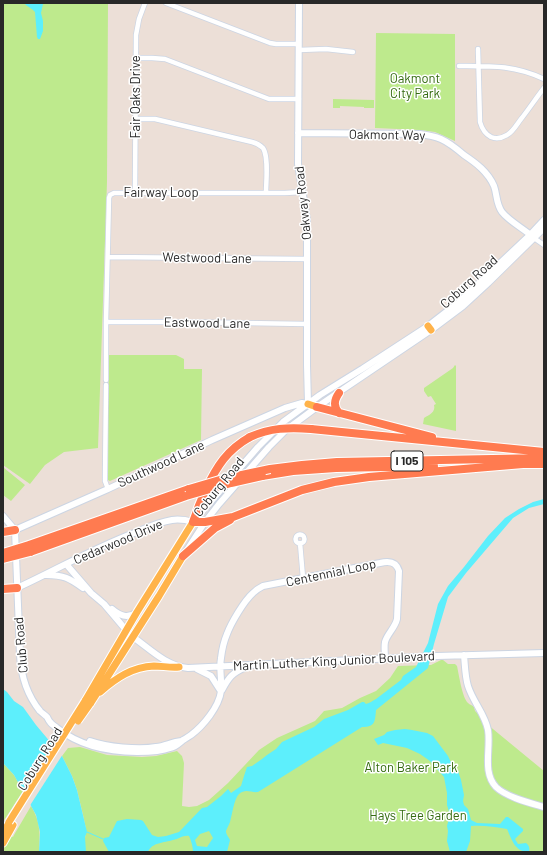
<!DOCTYPE html>
<html>
<head>
<meta charset="utf-8">
<style>
  body { margin:0 }
  #map { position:relative; width:547px; height:855px; overflow:hidden; background:#ecdfd7; font-family:Barlow,sans-serif }
  canvas { display:block }
  .frame { position:absolute; inset:0; border:4px solid #282828; pointer-events:none }
</style>
</head>
<body>
<div id="map">
<canvas width="547" height="855"></canvas>
<div class="frame"></div>
</div>
<script>
const g = document.querySelector('canvas').getContext('2d');
g.lineJoin = 'round';
function paint(path, color) { g.fillStyle = color; g.fill(path, 'evenodd'); }
function strokePath(path, color, width, dash) { g.strokeStyle = color; g.lineWidth = width; g.lineCap = dash ? 'butt' : 'round'; g.setLineDash(dash || []); g.stroke(path); }
function label(font, color, halo, rows, align = 'center') {
  g.font = font + ' Barlow,sans-serif'; g.lineWidth = 3; g.setLineDash([]); g.textBaseline = 'middle'; g.strokeStyle = halo; g.fillStyle = color; for (const [text, x, y, turn = 0] of rows) {
    g.save(); g.translate(x, y); g.rotate((+turn || 0) * Math.PI / 180); g.textAlign = isNaN(turn) ? turn : align; if (halo) g.strokeText(text, 0, 0); g.fillText(text, 0, 0); g.restore();
  }
}
paint(new Path2D(`
  M3 3H108L107 182 98 448 64 452 45 465 30 484 3 465Z
  M376 33 455 34V141L435 132 420 130 375 128Z
  M333 99 374 100V108H364V107L340 106V108H333Z
  M109 355H176L184 359V369H202L201 440 110 481 108 480 107 477Z
  M455 365 456 366V431L423 424 424 418C429 415 436 412 434 405L436 404 431 396 428 397 424 391V388L453 368Z
  M3 468H4L25 485 11 501 3 495Z
  M441 660H443L448 664H455L457 666C459 675 462 697 468 703 470 705 472 705 474 707L475 711 482 717V720L544 771V852H85V838L86 829 83 815 77 790 72 776 62 756 68 748 80 747 107 755 142 757 156 756 177 751 182 756 184 763 182 806 189 807 197 806 209 800 228 783 259 750 277 738 315 721 324 711 342 708 360 698 376 691 390 678 398 666 431 665Z
  M3 763 14 775 23 791 3 822Z
  M31 806C41 823 40 834 39 852H3V850L11 836 13 837 14 835Z`), '#beea8d');
paint(new Path2D(`
  M24 3 43 4 41 13 43 21V31L40 39H38L37 37 35 12C32 8 27 7 24 3Z
  M544 499V504L529 508 513 518 466 573 448 597 434 644 428 668 376 710C375 722 375 727 362 727L258 792C251 793 246 788 239 794 234 799 232 815 230 822 229 825 227 828 226 831 226 835 229 837 230 840L227 852H193C193 847 191 840 189 836 183 835 179 839 173 840 164 843 152 842 148 852 143 852 136 850 132 852H109L103 841 104 838 109 837 117 821 127 819 141 820 143 821 152 835 158 837 166 836 179 832 202 808 207 807 221 796 228 789 231 793 241 786 244 776 247 767 252 766 262 759 267 755 276 749 282 742 314 727 324 719 348 710 362 702H364L366 704C370 703 372 701 376 699L401 680 403 676 416 667 428 643 438 604 448 586 464 567 488 536 505 518 519 509 533 502ZM209 831 213 838 207 847 197 846 195 840 200 834Z
  M3 689 7 692 14 701 23 707 36 725 62 756 72 776 77 790 87 832 85 837 86 852H39L40 832 36 815 14 775 3 763Z
  M405 729 412 730 427 733 433 736 448 756 455 771H458L461 780 464 795 463 801 464 805 468 809 471 820 477 823 500 824 506 817H508L523 829V831L515 839 518 844 526 843C529 845 530 848 529 852 515 852 512 840 507 829 495 827 483 825 471 826L470 841 466 852H450L447 841 448 831 447 826 450 815 447 805V793L444 777 430 761 420 754 407 748 383 743 378 745 374 739 384 735 387 732 395 730Z`), '#5deffc');
paint(new Path2D(`
  M54 743 63 754 29 807 22 794Z`), '#ecdfd7');
strokePath(new Path2D(`
  M87 832 103 839`), '#5deffc', 1);
const street = new Path2D(`
  M166 3 270 43 276 44H299
  M478 49 480 122C482 129 485 134 491 137 496 139 502 138 507 135 513 132 517 124 521 119 529 109 536 98 544 88
  M299 50 326 49 353 52
  M136 58H152L165 59 269 99H299
  M459 66C491 66 514 65 544 79
  M136 119H155L252 142C256 143 260 145 263 148 269 157 266 182 266 193
  M135 193 136 35 139 19 145 3
  M534 238 544 245
  M108 257 307 259
  M106 322H180L307 324
  M106 380V322L109 198 110 195 114 193H285L302 192
  M106 385 105 481 108 489
  M295.5 539a4.5 4.5 0 1 1 9 0a4.5 4.5 0 1 1-9 0Z
  M300 543 303 578`);
const secondary = new Path2D(`
  M299 3 298 164 307 220V365L308 404
  M298 133 420 134C428 135 434 136 441 139 450 143 457 149 464 155 476 163 488 172 494 186 497 194 496 204 502 212 509 221 524 229 533 237
  M231 478 258 447 283 422 320 395 362 369 428 326 459 302 530 235 544 220
  M3 516 15 530 20 655C21 675 27 695 40 711 42 713 45 715 47 717 48 719 49 721 50 722 52 725 55 726 57 728 80 746 109 752 137 752 148 752 160 752 170 748 176 747 179 743 183 740 185 739 188 737 191 735 203 726 219 707 221 691 222 680 219 669 221 658 222 650 224 641 227 634 231 623 244 601 253 593 256 590 259 588 263 586L380 563C388 561 396 561 399 571L397 619C395 628 387 634 385 642 384 647 385 653 385 658
  M15 530 108 489 212 440 285 408 302 403 308 404
  M187 550 205 522 219 504 269 447 286 430 317 407 431 330 463 306 488 283 544 228
  M66 564 91 593 104 604 126 630
  M46 575C64 575 69 578 83 588
  M17 588C56 570 94 548 134 533 146 528 159 522 172 520 179 519 186 520 193 522L225 485
  M112 609C120 616 128 619 137 612
  M133 637C150 649 166 666 188 668L437 656 544 653
  M464 655C465 665 465 676 468 686 473 702 485 714 488 730 491 749 482 772 496 787 506 797 530 803 544 807
  M197 669 211 676 220 690
  M222 690C229 677 232 673 246 667
  M90 741C107 747 138 750 156 747 165 746 172 742 181 741`);
const primary = new Path2D(`
  M428 326 431 330
  M308 404 317 407
  M100 692C116 678 132 667 154 666 162 666 171 668 179 667
  M85 701 137 612 193 522
  M90 704 159 596 183 556
  M3 833 9 823
  M3 843 13 825`);
const highway = new Path2D(`
  M317 407 432 437
  M339 413C333 406 334 400 339 393
  M311 429 544 452
  M250 437C227 450 217 466 206 489 201 500 197 510 193 522H205L233 517 302 490 334 482 369 477 523 464
  M518 464H544
  M270 469 302 465 337 462 544 458
  M262 476 293 471 336 468 434 466
  M3 532 15 530
  M29 545 189 489
  M30 552 186 496
  M183 556 215 528 230 520
  M3 589 17 588`);
strokePath(street, '#ccd5e3', 6);
strokePath(secondary, '#ccd5e3', 8);
strokePath(primary, '#fff', 9);
strokePath(highway, '#fff', 10);
strokePath(street, '#fff', 4.5);
strokePath(secondary, '#fff', 6);
strokePath(primary, '#ffb34a', 7);
strokePath(highway, '#ff7b50', 8);
const primaryBridge = new Path2D(`
  M78 721 90 704
  M9 822 85 701`);
const highwayBridge = new Path2D(`
  M250 437C270 428 289 427 311 429
  M189 489 223 479 270 469
  M186 496 231 483 262 476
  M3 553 29 545
  M3 559 30 552`);
strokePath(primaryBridge, '#fff', 9, []);
strokePath(highwayBridge, '#fff', 10, []);
strokePath(primaryBridge, '#ffb34a', 7);
strokePath(highwayBridge, '#ff7b50', 8);
for (const [x, y, w] of [
  [407,461,32]
]) { const box = new Path2D(); box.roundRect(x - w / 2, y - 10, w, 20, 3); g.fillStyle = '#fff'; g.fill(box); strokePath(box, '#282828', 1); }
label('bold 12px', '#282828', null, [
  ["I 105",407,461]
]);
label('13px', '#356c11', '#fff', [
  ["Oakmont",415,79],
  ["City Park",415,94],
  ["Alton Baker Park",411,768],
  ["Hays Tree Garden",418,816]
]);
label('13px', '#282828', '#fff', [
  ["Fair Oaks Drive",136,97,-90],
  ["Oakmont Way",387,135,1],
  ["Fairway Loop",161,193],
  ["Oakway Road",303,203,-96],
  ["Westwood Lane",207,258,1],
  ["Coburg Road",469,282,-42],
  ["Eastwood Lane",207,323,1],
  ["Southwood Lane",161,464,-25],
  ["Coburg Road",219,487,-51],
  ["Cedarwood Drive",118,542,-23],
  ["Centennial Loop",331,573,-12],
  ["Club Road",21,645,-95],
  ["Martin Luther King Junior Boulevard",334,661,-3],
  ["Coburg Road",40,759,-58]
]);
</script>
</body>
</html>
